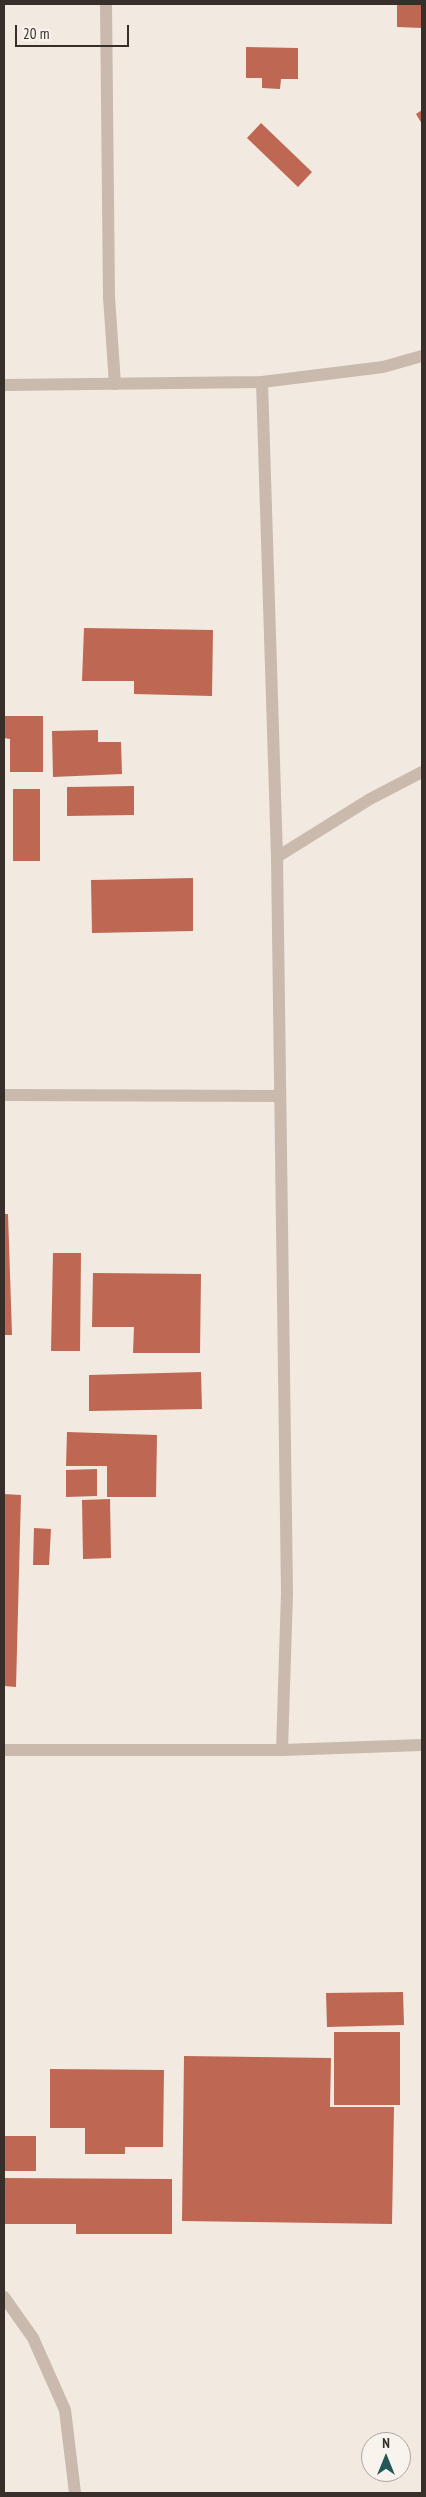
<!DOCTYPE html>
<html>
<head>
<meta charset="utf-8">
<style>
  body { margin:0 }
  #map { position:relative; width:426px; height:2497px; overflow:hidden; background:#f2e9e0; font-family:"PT Sans Narrow",sans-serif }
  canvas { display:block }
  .frame { position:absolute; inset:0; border:5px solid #382f2b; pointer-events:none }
  .north { position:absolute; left:361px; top:2432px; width:50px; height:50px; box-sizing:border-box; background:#f9f3ed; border:1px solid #aca59f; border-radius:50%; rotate:0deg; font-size:14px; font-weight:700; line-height:20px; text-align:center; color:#382f2b }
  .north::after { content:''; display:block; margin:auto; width:18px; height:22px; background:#235657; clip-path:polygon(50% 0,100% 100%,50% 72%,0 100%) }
  .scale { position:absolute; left:15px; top:25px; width:114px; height:22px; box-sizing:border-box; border:2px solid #382f2b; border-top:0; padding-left:6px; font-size:15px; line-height:18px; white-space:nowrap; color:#382f2b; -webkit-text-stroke:4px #f9f3ed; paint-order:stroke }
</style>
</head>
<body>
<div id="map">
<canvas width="426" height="2497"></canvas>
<div class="frame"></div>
<div class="north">N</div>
<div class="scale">20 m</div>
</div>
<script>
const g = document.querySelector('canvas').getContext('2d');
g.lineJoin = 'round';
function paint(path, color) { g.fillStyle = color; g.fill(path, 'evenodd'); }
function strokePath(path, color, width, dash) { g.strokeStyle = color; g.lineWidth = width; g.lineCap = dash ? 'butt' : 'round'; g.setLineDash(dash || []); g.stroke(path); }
paint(new Path2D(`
  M397 4H422V28L397 27Z
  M246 47 298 48V79H281L280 89 262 88V78H246Z
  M422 110V124L416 114Z
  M261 123 312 172 298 187 247 138Z
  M84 628 213 630 212 696 134 694V681H82Z
  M4 716H43V772H10V739L4 738Z
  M98 730V742H121L122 774 53 777 52 731Z
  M134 786V815L67 816V787Z
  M13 789H40V861H13Z
  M193 878V931L92 933 91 880Z
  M4 1214H8L12 1335H4Z
  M53 1253H81L80 1351H51Z
  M93 1273 201 1274 200 1353H133L134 1327H92Z
  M201 1372 202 1409 89 1411V1375Z
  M67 1432 157 1435 156 1497H107V1466H66Z
  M97 1469V1496L66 1497V1470Z
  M4 1494 21 1495 16 1687 4 1686Z
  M110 1499 111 1558 83 1559 82 1500Z
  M34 1528 51 1529 49 1565H33Z
  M403 1992 404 2025 327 2027 326 1993Z
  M334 2032H400V2105H334Z
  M184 2056 331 2058 330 2107H394L392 2224 182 2221Z
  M50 2069 164 2070 163 2147H125V2154H85V2128H50Z
  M5 2136H36V2171H5Z
  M4 2178 172 2179V2234H76V2224H4Z`), '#be6752');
strokePath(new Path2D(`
  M106 4 109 297 115 384
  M262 382 277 857 287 1593 282 1750
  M277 857 370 799 422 772
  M4 1095 280 1096
  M4 1750H282L422 1745
  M4 2297 33 2338 65 2410 75 2493`), '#cab9ad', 12);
strokePath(new Path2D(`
  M4 385 262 382 383 367 422 356`), '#cab9ad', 12);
</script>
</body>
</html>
